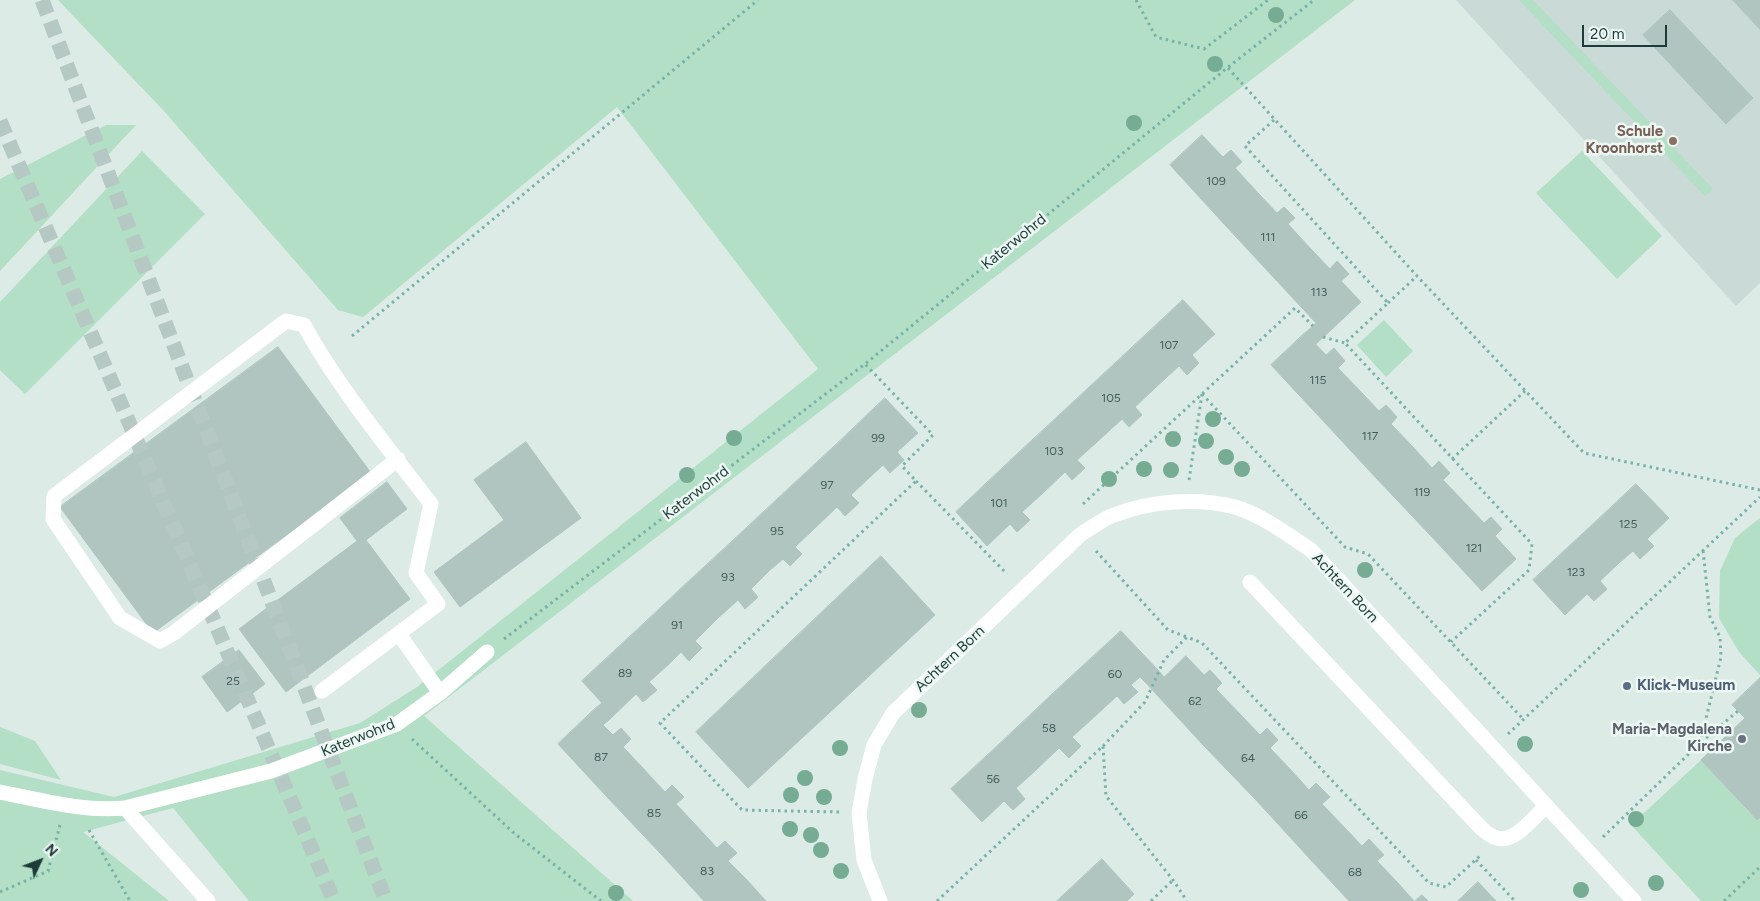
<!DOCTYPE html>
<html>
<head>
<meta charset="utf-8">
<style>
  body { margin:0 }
  #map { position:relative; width:1760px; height:901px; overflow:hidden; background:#dcebe6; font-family:Figtree,sans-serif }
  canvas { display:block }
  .north { position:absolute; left:15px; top:836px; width:50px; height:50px; -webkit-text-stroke:4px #edf7f3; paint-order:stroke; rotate:47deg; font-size:14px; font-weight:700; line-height:20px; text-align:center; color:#1d3b38 }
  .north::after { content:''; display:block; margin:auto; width:18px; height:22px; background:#1d3b38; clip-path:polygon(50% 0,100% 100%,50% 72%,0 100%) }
  .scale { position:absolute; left:1582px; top:25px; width:85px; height:22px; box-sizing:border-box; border:2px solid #1d3b38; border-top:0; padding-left:6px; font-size:15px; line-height:18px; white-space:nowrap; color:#1d3b38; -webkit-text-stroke:4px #edf7f3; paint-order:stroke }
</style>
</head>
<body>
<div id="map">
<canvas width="1760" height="901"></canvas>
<div class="north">N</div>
<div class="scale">20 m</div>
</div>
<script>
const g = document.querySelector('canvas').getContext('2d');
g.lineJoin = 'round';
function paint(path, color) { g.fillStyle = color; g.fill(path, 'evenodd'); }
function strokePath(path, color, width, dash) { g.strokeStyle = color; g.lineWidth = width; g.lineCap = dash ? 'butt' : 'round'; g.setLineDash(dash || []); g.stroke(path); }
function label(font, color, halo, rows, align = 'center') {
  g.font = font + ' Figtree,sans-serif'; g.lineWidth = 5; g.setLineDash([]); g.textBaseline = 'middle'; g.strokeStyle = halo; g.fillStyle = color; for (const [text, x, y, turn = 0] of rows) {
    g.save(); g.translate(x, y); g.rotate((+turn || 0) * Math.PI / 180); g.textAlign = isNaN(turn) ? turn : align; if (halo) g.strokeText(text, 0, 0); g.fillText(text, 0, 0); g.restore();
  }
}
paint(new Path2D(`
  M1456 0H1760V283L1736 306Z`), '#cadad6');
paint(new Path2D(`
  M58 0H1355L424 716 633 901H249L173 808 83 832 169 901H0V770L114 797 360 723 417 687 818 369 617 107 363 317 338 310 163 110Z
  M1519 0H1533L1713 189 1705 196Z
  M106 125H136L0 271V179Z
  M142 151 205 214 25 394 0 370V302Z
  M1582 151 1662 236 1617 279 1536 193Z
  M1384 320 1413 351 1386 377 1357 345Z
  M1760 518V675L1739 652 1719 618 1720 571 1735 538Z
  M0 727 35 741 61 780 0 764Z
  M1701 760 1756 820 1760 817V901H1701L1631 825Z`), '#b2dfc5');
const building = new Path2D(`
  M1733 0H1760V29Z
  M1670 10 1753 98 1726 124 1643 35Z
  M1202 135 1223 157 1231 150 1242 162 1235 168 1259 194 1225 225 1170 165Z
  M1259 194 1277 213 1284 207 1295 218 1288 224 1310 248 1276 280 1225 225Z
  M1310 248 1330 269 1337 261 1349 274 1341 281 1361 302 1316 344 1305 333 1316 323 1276 280Z
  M1183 300 1215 334 1192 355 1199 363 1187 375 1179 366 1154 389 1123 356Z
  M1305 333 1326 355 1334 348 1345 361 1338 368 1362 393 1327 425 1271 365Z
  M278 347 371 473 153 633 60 507Z
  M1123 356 1154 389 1135 407 1142 415 1129 427 1122 419 1097 442 1066 409Z
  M1362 393 1379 411 1386 405 1397 417 1391 424 1413 447 1378 480 1327 425Z
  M885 398 918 433 897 452 904 460 890 473 883 465 870 477 838 443Z
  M1066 409 1097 442 1077 460 1085 468 1072 480 1065 472 1042 494 1011 460Z
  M526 442 581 518 460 607 434 572 504 520 474 480Z
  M838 443 870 477 851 495 859 503 845 516 837 507 816 527 784 493Z
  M1413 447 1432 468 1439 461 1450 473 1443 480 1466 504 1431 536 1378 480Z
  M1011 460 1042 494 1022 512 1030 520 1017 532 1010 524 987 546 956 512Z
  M387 482 407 509 366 540 410 599 286 692 239 629 357 541 340 518Z
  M1636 484 1669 518 1647 539 1654 546 1640 559 1633 551 1619 563 1588 529Z
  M784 493 816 527 795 547 802 554 790 566 783 559 770 570 738 536Z
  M1466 504 1484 523 1491 517 1502 529 1495 536 1516 559 1482 591 1431 536Z
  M1588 529 1619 563 1600 581 1607 589 1594 601 1587 594 1565 615 1533 580Z
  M738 536 770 570 751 589 758 597 745 609 738 600 718 618 686 584Z
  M881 556 935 615 748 788 696 732Z
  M686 584 718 618 695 641 702 648 689 661 681 652 668 665 636 631Z
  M636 631 668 665 649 682 657 690 643 702 636 694 609 720 597 707 602 703 582 681Z
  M1121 631 1158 670 1145 682 1140 677 1131 685 1138 692 1124 704 1117 696 1092 719 1061 686Z
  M239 650 265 684 227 712 202 677Z
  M1186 656 1204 675 1210 670 1222 683 1216 689 1239 713 1204 746 1145 682 1158 670 1164 677Z
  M1760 678V817L1757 820 1701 760 1745 718 1732 705Z
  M1061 686 1092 719 1072 737 1081 746 1069 758 1059 748 1035 771 1005 739Z
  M597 707 609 720 603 725 613 735 621 728 631 739 623 747 641 766 608 798 558 744Z
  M1239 713 1260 735 1267 728 1278 740 1270 748 1290 769 1256 800 1204 746Z
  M1005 739 1035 771 1016 788 1025 799 1013 810 1004 801 982 822 951 789Z
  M641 766 665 792 672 785 684 797 676 804 693 822 660 853 608 798Z
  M1290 769 1309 790 1316 783 1330 797 1322 804 1344 827 1310 859 1256 800Z
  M693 822 717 848 725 841 737 853 728 861 747 880 724 901H704L660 853Z
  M1344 827 1362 846 1369 839 1384 855 1377 861 1397 882 1377 901H1349L1310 859Z
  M1102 859 1134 894 1127 901H1057Z
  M747 880 766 901H724Z
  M1397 882 1414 901H1377Z
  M1478 882 1496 901H1458Z
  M1422 895 1428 901H1415Z`);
paint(building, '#b1c5c0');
strokePath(building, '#aec5bf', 1);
strokePath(new Path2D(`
  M42 0 386 901
  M0 121 334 901`), '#b6c8c3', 15, [15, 8]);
strokePath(new Path2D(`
  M1136 0 1156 37 1204 49 1268 0
  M1228 68 1417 276 1584 453 1760 490
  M1274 120 1245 146 1388 303 1345 343 1532 544 1529 570 1451 642
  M1388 303 1417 276
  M352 336 758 0
  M1323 337 1345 343
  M1202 394 1345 547 1368 554 1524 720
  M1452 459 1525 391
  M1189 480 1202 394
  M916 481 1007 574
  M1083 504 1295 308 1313 326
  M1096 551 1168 630 1187 637
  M504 639 865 364 1227 68 1314 0
  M1508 734 1760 497
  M412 739 515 834 601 901
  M1700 743 1721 657 1720 637 1710 617 1703 550
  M1103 746 1145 702 1164 660 1187 637 1202 643 1429 883 1446 887 1481 855
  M839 812 742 810 660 723 916 481 902 466 933 435 865 364
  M89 830 130 901
  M1603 837 1700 743 1738 711
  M1476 860 1515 901
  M0 892 48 871 60 825
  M937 901 1103 746 1106 796 1173 880 1187 901
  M1151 901 1173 880
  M1724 901 1760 867`), '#79b2a9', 3, [2.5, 4]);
strokePath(new Path2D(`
  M1250 582 1481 828C1485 831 1489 835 1494 837 1513 846 1534 817 1546 806
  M399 634 440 693
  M322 691 438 604 416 573 431 504C387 446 339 389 304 325L286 321 54 496 53 519 120 618 160 641 174 633 398 459
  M0 792C41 800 83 812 125 808L271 771 397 724 440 693 487 652
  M125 808 208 901
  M880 901 864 860 859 813 865 779 874 745 893 713 1081 534C1092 528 1102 519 1114 515 1150 501 1197 497 1235 507 1262 515 1288 535 1311 550L1634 901`), '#fff', 15);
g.fillStyle = '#76ab94';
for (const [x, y] of [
  [1276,15],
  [1215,64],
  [1134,123],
  [1213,419],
  [734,438],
  [1173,439],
  [1206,441],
  [1226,457],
  [1144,469],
  [1242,469],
  [1171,470],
  [687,475],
  [1109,479],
  [1365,570],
  [919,710],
  [1525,744],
  [840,748],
  [805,778],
  [791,795],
  [824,797],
  [1636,819],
  [790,829],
  [811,835],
  [821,850],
  [841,871],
  [1656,883],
  [1581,890],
  [616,893]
]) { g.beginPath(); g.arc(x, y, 8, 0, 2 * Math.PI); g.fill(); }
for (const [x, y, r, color] of [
  [1673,141,5,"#8d6e63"],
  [1627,686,5,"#5c6f8a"],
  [1742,739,5,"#6b7280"]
]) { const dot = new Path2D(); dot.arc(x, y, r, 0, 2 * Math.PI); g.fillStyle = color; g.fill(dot); strokePath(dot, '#edf7f3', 2); }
label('12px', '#425e5a', null, [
  ["109",1216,181],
  ["111",1268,237],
  ["113",1319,292],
  ["107",1169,345],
  ["115",1318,380],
  ["105",1111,398],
  ["117",1370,436],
  ["99",878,438],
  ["103",1054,451],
  ["97",827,485],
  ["119",1422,492],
  ["101",999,503],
  ["125",1628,524],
  ["95",777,531],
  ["121",1474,548],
  ["123",1576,572],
  ["93",728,577],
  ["91",677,625],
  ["89",625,673],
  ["60",1115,674],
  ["25",233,681],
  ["62",1195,701],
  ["58",1049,728],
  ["87",601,757],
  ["64",1248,758],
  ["56",993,779],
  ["85",654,813],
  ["66",1301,815],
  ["83",707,871],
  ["68",1355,872]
]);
label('bold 15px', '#785e54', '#edf7f3', [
  ["Schule",1663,132],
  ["Kroonhorst",1663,149]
], 'right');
label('15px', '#1d3b38', '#edf7f3', [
  ["Katerwohrd",1014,242,-39],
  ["Katerwohrd",696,493,-37],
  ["Achtern Born",1345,588,47],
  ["Achtern Born",950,659,-43],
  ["Katerwohrd",358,738,-22]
]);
label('bold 15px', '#4e5e75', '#edf7f3', [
  ["Klick-Museum",1637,686]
], 'left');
label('bold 15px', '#5b616d', '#edf7f3', [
  ["Maria-Magdalena",1732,730],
  ["Kirche",1732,747]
], 'right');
</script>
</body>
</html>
